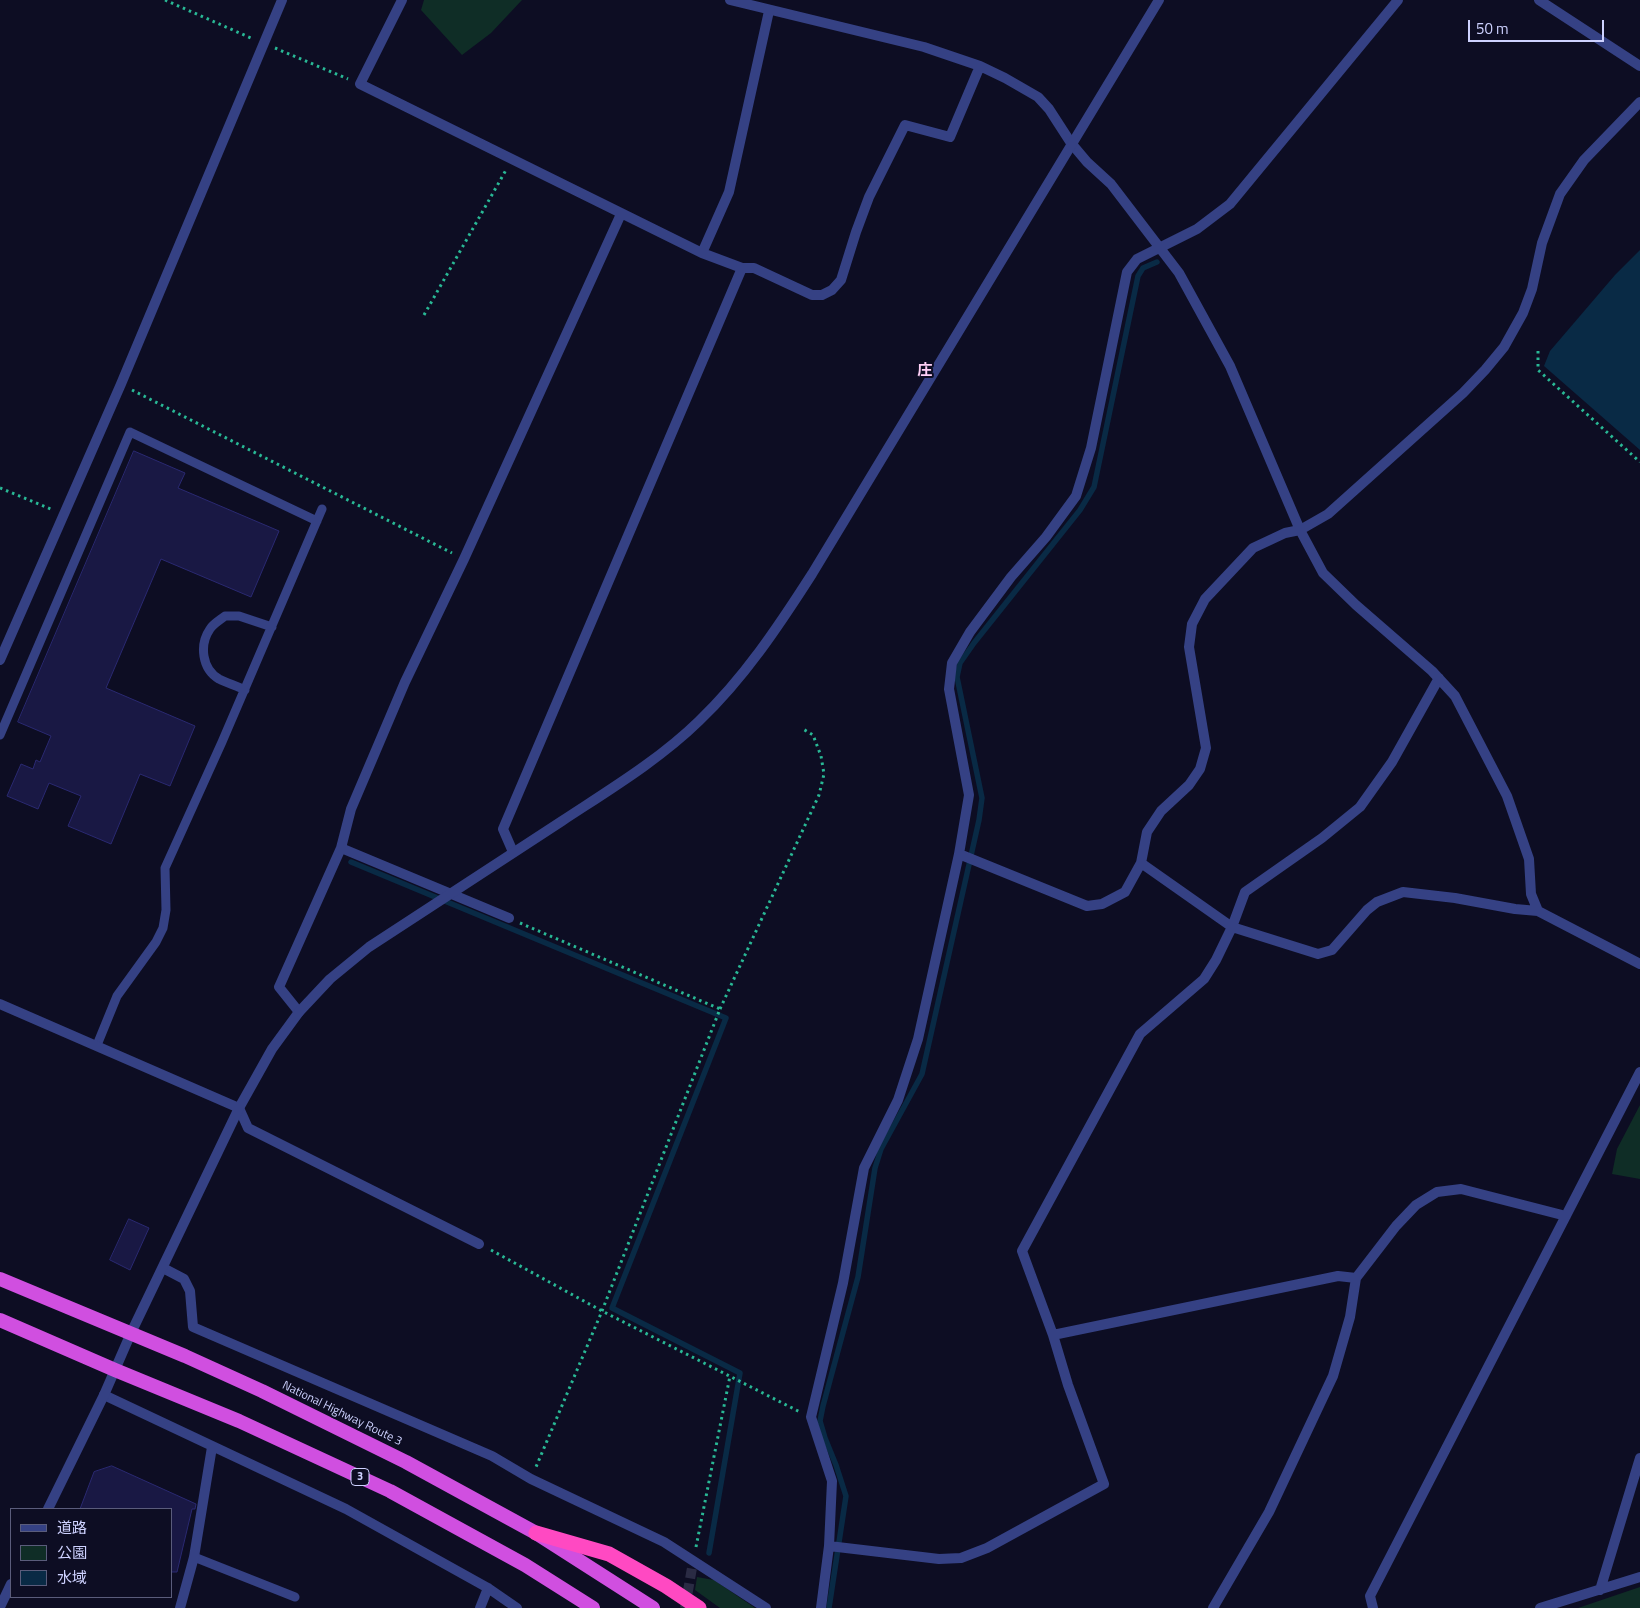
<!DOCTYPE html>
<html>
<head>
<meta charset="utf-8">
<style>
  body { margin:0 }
  #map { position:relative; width:1640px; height:1608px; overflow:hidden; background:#0d0d23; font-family:"Titillium Web","Noto Sans JP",sans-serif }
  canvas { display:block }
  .legend { position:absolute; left:10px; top:1508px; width:162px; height:90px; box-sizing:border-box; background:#0d0d23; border:1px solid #5a5c7b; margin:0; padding:6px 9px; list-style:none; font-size:15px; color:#ced2ff }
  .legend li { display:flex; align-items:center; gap:10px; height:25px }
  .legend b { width:25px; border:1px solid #5a5c7b }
  .scale { position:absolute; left:1468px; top:20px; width:136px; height:22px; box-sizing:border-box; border:2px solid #ced2ff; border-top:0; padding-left:6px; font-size:15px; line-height:18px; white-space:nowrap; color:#ced2ff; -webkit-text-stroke:4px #0d0d23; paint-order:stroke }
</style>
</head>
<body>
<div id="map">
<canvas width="1640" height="1608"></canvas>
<ul class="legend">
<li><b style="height:6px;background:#354184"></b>道路</li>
<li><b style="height:14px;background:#0f2d26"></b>公園</li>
<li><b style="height:14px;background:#092a45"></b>水域</li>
</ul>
<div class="scale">50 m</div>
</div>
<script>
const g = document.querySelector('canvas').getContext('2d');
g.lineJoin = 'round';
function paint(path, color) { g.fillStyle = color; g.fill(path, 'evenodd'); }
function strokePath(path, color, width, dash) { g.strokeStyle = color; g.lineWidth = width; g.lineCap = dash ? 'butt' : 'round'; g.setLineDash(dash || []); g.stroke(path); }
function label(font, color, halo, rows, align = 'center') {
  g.font = font + ' "Titillium Web","Noto Sans JP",sans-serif'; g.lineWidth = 4; g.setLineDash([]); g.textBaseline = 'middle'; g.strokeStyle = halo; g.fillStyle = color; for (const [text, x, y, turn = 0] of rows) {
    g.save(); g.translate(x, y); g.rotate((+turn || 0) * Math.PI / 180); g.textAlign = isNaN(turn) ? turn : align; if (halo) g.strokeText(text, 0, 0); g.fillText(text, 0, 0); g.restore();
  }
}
paint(new Path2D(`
  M424 0H522L491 33 462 55 421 10Z
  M1640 1105V1179L1612 1174 1617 1149Z
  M697 1577 714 1580 755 1608H720L695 1590Z
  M1640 1587V1608H1578Z`), '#0f2d26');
paint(new Path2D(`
  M1640 250V450L1544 366 1550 351 1615 275Z`), '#092a45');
strokePath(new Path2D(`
  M351 862 726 1018 612 1308 740 1373 709 1553
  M829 1608 846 1496 836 1465 825 1438 820 1421 823 1406 858 1277 875 1168 881 1149 922 1074 979 820 982 798 957 677 960 663 974 643 1080 510 1094 487 1138 276 1143 268 1157 262`), '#092a45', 5.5);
const building = new Path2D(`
  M134 451 185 473 178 488 279 531 251 597 161 559 106 688 195 726 170 786 140 774 111 844 68 826 81 796 49 783 38 809 7 796 21 764 33 769 36 760 40 762 51 736 18 722Z
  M129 1219 149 1228 130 1270 110 1260Z
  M112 1466 196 1504 195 1509H192L177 1572H171V1509H80L94 1472Z`);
paint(building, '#191844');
strokePath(building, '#2a2971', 1);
strokePath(new Path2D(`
  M685 1608 693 1562`), '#2a2b44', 10, [10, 5]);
strokePath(new Path2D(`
  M165 0 251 38
  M275 48 348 79
  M424 315 506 170
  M1538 351V370L1640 462
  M132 390 452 553
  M0 488 53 510
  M520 923 720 1009 602 1311 536 1467
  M720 1009 819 795 824 774 821 756 813 735 803 729
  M491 1250 602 1311 800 1412
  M696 1547 730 1376`), '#29b895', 3, [2.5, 4]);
strokePath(new Path2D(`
  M245 690C237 686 227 683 219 679 202 669 199 645 210 629 213 624 220 620 225 616H239L272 627
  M0 735 130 432 317 521
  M97 1045 117 996 156 942 163 928 166 910 165 868 222 742 322 509
  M194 1557 295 1597`), '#354184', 9);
strokePath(new Path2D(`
  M402 0 360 84 702 253 742 268H754L812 295H822L832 290 841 280 856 232 869 197 905 125 950 137 980 66
  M730 0 924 47 980 66 1005 78 1038 97 1049 109 1071 143 1087 162 1111 184 1179 273 1230 366 1300 530 1323 573 1356 605 1432 671 1455 696 1507 796 1529 859 1531 894 1538 911
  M1539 0 1640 66
  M702 253 729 192 769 11
  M0 660 121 384 282 0
  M341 848 509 918
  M513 852 503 829 742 268
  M959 854 1087 906 1102 904 1125 892 1141 863 1232 927 1318 954 1332 950 1367 910 1377 902 1403 892 1455 898 1515 909 1538 911 1640 964
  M1141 863 1147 832 1161 811 1189 785 1200 769 1206 748 1189 647 1192 624 1205 599 1253 548 1285 533 1300 530 1328 514 1463 393 1485 370 1504 347 1523 313 1532 289 1542 243 1560 194 1584 160 1640 102
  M299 1012 279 987 341 848 351 809 405 682 464 559 621 214
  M239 1108 248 1128 479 1244
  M163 1268 184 1279 190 1291 193 1327 492 1456 531 1479 664 1542 766 1608
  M1053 1335 1022 1251 1140 1034 1204 979 1216 960 1232 927 1245 892 1322 838 1360 807 1392 762 1439 678
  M104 1395 346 1509 488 1588 517 1608
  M829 1546 939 1559 961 1558 987 1548 1104 1484 1068 1385 1053 1335 1338 1276 1356 1278 1396 1226 1416 1205 1437 1192 1461 1189 1566 1216
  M1600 1590 1640 1458
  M180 1608 194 1557 212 1447
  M480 1608 488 1588
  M821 1608 829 1546 832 1481 811 1417 843 1283 864 1168 898 1100 918 1039 959 854 969 795 949 689 952 663 970 632 1011 577 1046 537 1076 496 1091 448 1127 272 1137 259 1197 229 1230 204 1398 0
  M1213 1608 1269 1512 1333 1376 1350 1317 1356 1278
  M1373 1608 1370 1596 1640 1072
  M1540 1608 1640 1577`), '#354184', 10);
strokePath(new Path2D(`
  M0 1004 239 1108
  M48 1509 104 1395 131 1333 239 1108 272 1049 299 1012 330 979 369 947C433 905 498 863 562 821 609 790 659 760 699 721 744 678 778 627 812 574L1159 0
  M0 1607 11 1584`), '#354184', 10);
strokePath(new Path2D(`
  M0 1279 185 1356 262 1391 406 1462 536 1533 653 1608
  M0 1320 115 1370 239 1421 390 1491 525 1565 593 1608`), '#d04fe0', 14);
strokePath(new Path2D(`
  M536 1533 609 1554 666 1586 699 1608`), '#ff49c2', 15);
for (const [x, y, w] of [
  [360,1477,18]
]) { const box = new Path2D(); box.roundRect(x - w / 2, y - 8.5, w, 17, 4); g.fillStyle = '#0d0d23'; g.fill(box); strokePath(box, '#ced2ff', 1); }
label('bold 11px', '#ced2ff', null, [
  ["3",360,1477]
]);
label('12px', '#ced2ff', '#0d0d23', [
  ["National Highway Route 3",342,1414,26]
]);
label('bold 15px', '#ffd0f7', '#0d0d23', [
  ["庄",925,371]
]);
</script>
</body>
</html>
